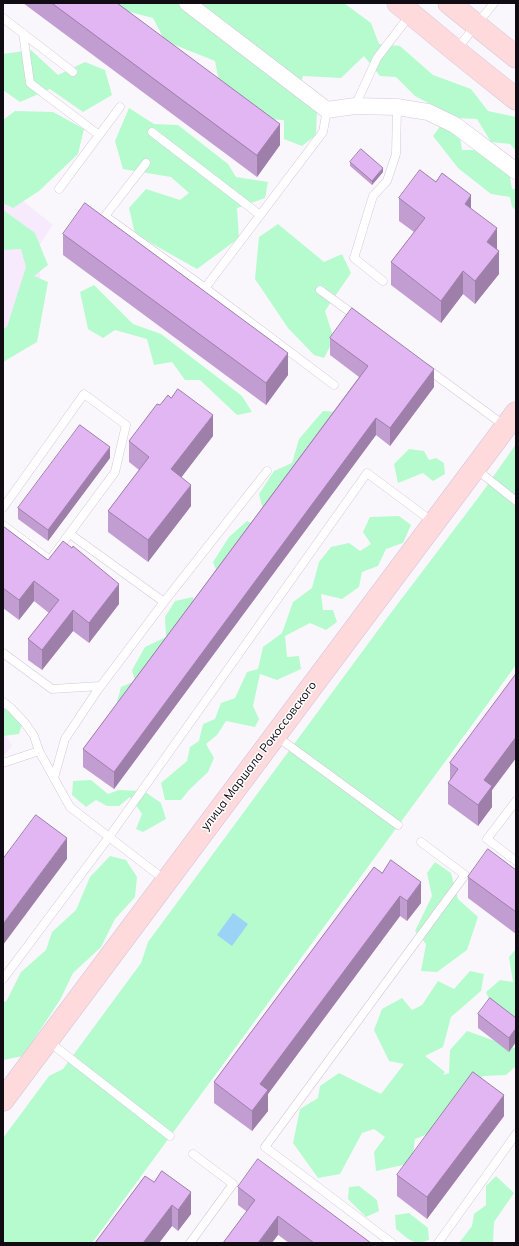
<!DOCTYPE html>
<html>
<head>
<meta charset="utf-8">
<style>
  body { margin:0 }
  #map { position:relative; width:519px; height:1246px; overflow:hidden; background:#faf7fc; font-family:Mulish,sans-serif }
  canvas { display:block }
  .frame { position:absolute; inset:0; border:4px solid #110b13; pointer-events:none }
</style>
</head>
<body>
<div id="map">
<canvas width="519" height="1246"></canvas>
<div class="frame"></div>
</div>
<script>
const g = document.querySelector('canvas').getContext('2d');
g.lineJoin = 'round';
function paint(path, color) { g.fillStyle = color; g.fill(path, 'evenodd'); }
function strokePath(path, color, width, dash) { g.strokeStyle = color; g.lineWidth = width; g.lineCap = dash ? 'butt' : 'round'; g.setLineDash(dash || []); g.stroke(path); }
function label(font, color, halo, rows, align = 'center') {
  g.font = font + ' Mulish,sans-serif'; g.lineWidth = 3; g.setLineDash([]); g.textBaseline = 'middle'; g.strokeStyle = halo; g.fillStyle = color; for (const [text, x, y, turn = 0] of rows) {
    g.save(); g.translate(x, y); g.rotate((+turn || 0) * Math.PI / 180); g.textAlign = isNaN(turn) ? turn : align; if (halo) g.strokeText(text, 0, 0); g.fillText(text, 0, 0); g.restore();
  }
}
paint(new Path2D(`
  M3 185 53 225 38 247 41 287 3 340Z
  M3 729 12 746 3 757Z`), '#f7eafd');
paint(new Path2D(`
  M113 3H344L371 23 379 44 400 46 433 75 471 89 488 111 516 117V151L510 144 491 142 477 119 457 118 415 96 396 77 380 76 364 56 341 78 303 76 298 92 317 108 316 135 302 146 284 139V120L264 119 220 87 215 61 165 41 153 18 122 10Z
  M31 50 58 75 85 62 105 70 112 95 83 112 50 89 20 102 3 90V54Z
  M129 108 154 124 178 125 228 164 236 177 268 182 265 198 237 208 239 238 197 269 135 234 129 208 146 189 180 200 189 193 171 177 123 169 115 141Z
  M15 111 53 112 84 129 78 154 39 191 13 208 3 203V120Z
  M441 125 460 136 462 150H477L509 172 512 189H516V210L512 207 510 197 491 194 458 168 433 136Z
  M3 210 35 233 48 265 34 276 48 282 37 342 3 362V329L7 327 26 267 21 249 3 250Z
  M278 224 324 262 342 254 351 273 325 311 334 339 324 358 314 355 288 328 255 279 259 237Z
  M94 285 133 324 161 334 242 396 252 412 237 415 200 380H185L172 362 154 365 147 339 115 330 103 338 88 329 80 292Z
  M323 411 338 412 263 510 259 494 274 471 292 463 299 439Z
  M516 444V665L92 1243H3V1138L49 1076 63 1069 141 963 148 942 387 618 481 494Z
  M409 449 424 451 429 460 436 458 444 463 445 474 433 481 423 473 398 483 394 464Z
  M399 516 411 525 403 543 386 549 378 566 362 572 359 587 342 599 321 594 323 610H333L337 622 326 630 310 623 285 636 287 657 299 656 301 669 277 680 260 674 253 706 259 719 255 727 226 721 217 735 206 744 214 758 208 772 189 790 181 800H165L161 783 187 761 190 747 199 741 203 724 215 719 221 703 235 698 247 672 258 669 263 647 282 633 293 602 312 588 319 562 331 547 349 543 360 551 371 544 363 532 370 517Z
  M247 521 254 524 218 575 213 562 229 537Z
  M193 597 195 608 124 706 117 702 121 687 135 681 132 670 145 647 166 637 165 617 175 601Z
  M3 697 22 725 19 734 3 736Z
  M91 780 108 794 119 790 144 791 161 803 166 819 143 832 136 829 142 814 130 797 119 806H107L96 800 86 807 72 795 73 781Z
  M110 856 126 860 137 877 135 897 115 919 101 947 73 973 60 1000 23 1056 3 1060V1003L7 1000 21 972 46 950 52 932 76 910 90 877Z
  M435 862 451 873 458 899 478 917 467 950 437 972 421 971 426 944 415 931 432 896 427 873Z
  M516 949V1024L494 1010 486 992 500 980 513 982 509 957Z
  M470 971 484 974 481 991 451 1017 443 1047 425 1056 445 1072 443 1075 449 1073 450 1050 467 1031 515 1048 516 1066 506 1075 483 1076 454 1102 433 1132 415 1139 412 1163 376 1171 374 1152 385 1137 374 1129 362 1133 340 1174 318 1178 293 1143 300 1109 318 1098 320 1086 339 1073 381 1094 404 1064 389 1061 374 1030 382 1009 402 998 412 1010 422 1005 438 981 454 989Z
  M496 1176 514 1193 494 1222 493 1243H459L472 1226 474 1214 486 1205V1186Z
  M359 1186 377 1200 379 1211 366 1217 348 1199 349 1187Z
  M409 1213 428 1228 429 1240C412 1246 409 1239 396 1229L395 1215Z`), '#b5fbce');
paint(new Path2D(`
  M233 913 248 924 232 946 217 935Z`), '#9ad3f6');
const lane = new Path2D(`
  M3 18 73 72
  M23 33 30 83 99 135
  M456 50 494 3
  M355 106 377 58 410 15
  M152 132 260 215
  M146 163 105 216 205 288 334 385
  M59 189 120 107
  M383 281 354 258 373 196 387 181 396 154 397 107
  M205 288 323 132 327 110
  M320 290 357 317
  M426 368 505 426
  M476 469 516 501
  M3 508 84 394 126 425 115 472 50 560 3 525
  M70 534 164 602
  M3 653 52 689 100 686
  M3 702 11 708 25 723 34 736 39 751 70 807 165 880
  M276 736 398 825
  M3 763 39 751
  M54 778 65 739 97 691 164 602 267 471
  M516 801 487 839 516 861
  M3 979 109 837 367 473 433 522
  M48 1041 170 1136
  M190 1243 233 1184 193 1154
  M392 1243 265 1147 465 875 421 842
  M438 1243 516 1134`);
const street = new Path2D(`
  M187 3 327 110 355 106 397 107 428 112 455 125 516 171`);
const secondary = new Path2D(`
  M398 3 456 51 516 99
  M449 3 516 57
  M3 1100 516 413`);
strokePath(lane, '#d6c5dd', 9);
strokePath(street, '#d6c5dd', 17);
strokePath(secondary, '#d6c5dd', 23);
strokePath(lane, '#fff', 8);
strokePath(street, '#fff', 16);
strokePath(secondary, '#fedadc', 22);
paint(new Path2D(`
  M23 3H117L280 145 257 177Z
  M350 162 383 172 372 185 350 166Z
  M399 198 471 209 497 249 499 274 475 304 463 294 441 323 391 285V262L414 232 399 221Z
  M63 234 288 375 266 405 63 255Z
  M330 338 434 387 390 446 376 435 114 789 83 767V749L359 377 330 355Z
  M171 398 213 436 181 477 191 506 148 562 108 532V511L139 470 129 462V441L160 405Z
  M110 458 48 541 18 519V508Z
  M3 526 48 560 119 604 89 643 73 631 42 670 28 660V639L49 613 34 601 19 620 3 608Z
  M516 674V758L492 790V807L478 826 448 804V783L450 781V763Z
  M374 867 421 903 407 921 400 916 268 1094V1111L252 1131 214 1103V1082Z
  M516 870V934L468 898V877Z
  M478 1014 516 1018 509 1052 478 1028Z
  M504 1116 427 1219 397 1196V1175Z
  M145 1176 191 1214 178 1231 172 1226 159 1243H95Z
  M238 1187 371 1243H289L238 1205Z`), '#c29dd1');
paint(new Path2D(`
  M280 124V145L257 177V155Z
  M383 168V172L372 185V181Z
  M471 195V218L465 204Z
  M497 228V251L487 242Z
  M499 251V274L475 304V281Z
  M463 271V294L441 323V301Z
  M288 353V375L266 405V383Z
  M434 369V387L390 446V428Z
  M213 415V436L171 491V469Z
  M376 418V435L114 789V772Z
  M110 447V458L48 541V530Z
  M191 485V506L148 562V540Z
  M34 581V601L19 620V600Z
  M119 584V604L89 643V623Z
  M73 610V631L42 670V650Z
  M516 737V758L492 790V807L478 826V805L484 780Z
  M67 838V859L3 945V924Z
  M421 882V903L407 921V901Z
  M400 896V916L268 1094V1111L252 1131V1111L260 1084Z
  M516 1028V1042L509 1052V1038Z
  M504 1095V1116L427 1219V1197Z
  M191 1192V1214L178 1231V1210Z
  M172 1205V1226L159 1243H143Z
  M278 1216V1235L272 1243H258Z`), '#9e7faa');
const building = new Path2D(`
  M52 3H117L280 124 257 155Z
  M361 149 383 168 372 181 350 162Z
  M420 170 436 182 442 173 471 195 465 204 497 228 487 242 499 251 475 281 463 271 441 301 391 262 425 218 399 198Z
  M85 203 288 353 266 383 63 234Z
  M352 308 434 369 390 428 376 418 114 772 83 749 368 366 330 338Z
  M178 389 213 415 171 469 191 485 148 540 108 511 149 457 129 441 157 404 160 405 168 395 171 398Z
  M80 425 110 447 48 530 18 508Z
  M3 526 48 560 63 541 72 548 73 546 119 584 89 623 73 610 42 650 28 639 59 600 34 581 19 600 3 588Z
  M516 674V737L484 780 492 786 478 805 448 783 458 769 450 763Z
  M36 815 67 838 3 924V859Z
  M488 849 516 870V912L468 877Z
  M391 860 421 882 407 901 400 896 260 1084 268 1090 252 1111 214 1082 374 867 382 873Z
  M490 998 516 1018V1028L509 1038 478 1014Z
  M473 1072 504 1095 427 1197 397 1175Z
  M258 1159 371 1243H314L278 1216 258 1243H223L255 1200 238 1187Z
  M162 1171 191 1192 178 1210 172 1205 143 1243H95L145 1176 154 1182Z`);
paint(building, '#e1b6f3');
strokePath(building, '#9e7faa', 1);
label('12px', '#110b13', '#fff', [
  ["улица Маршала Рокоссовского",259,756,-53]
]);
</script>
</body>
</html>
